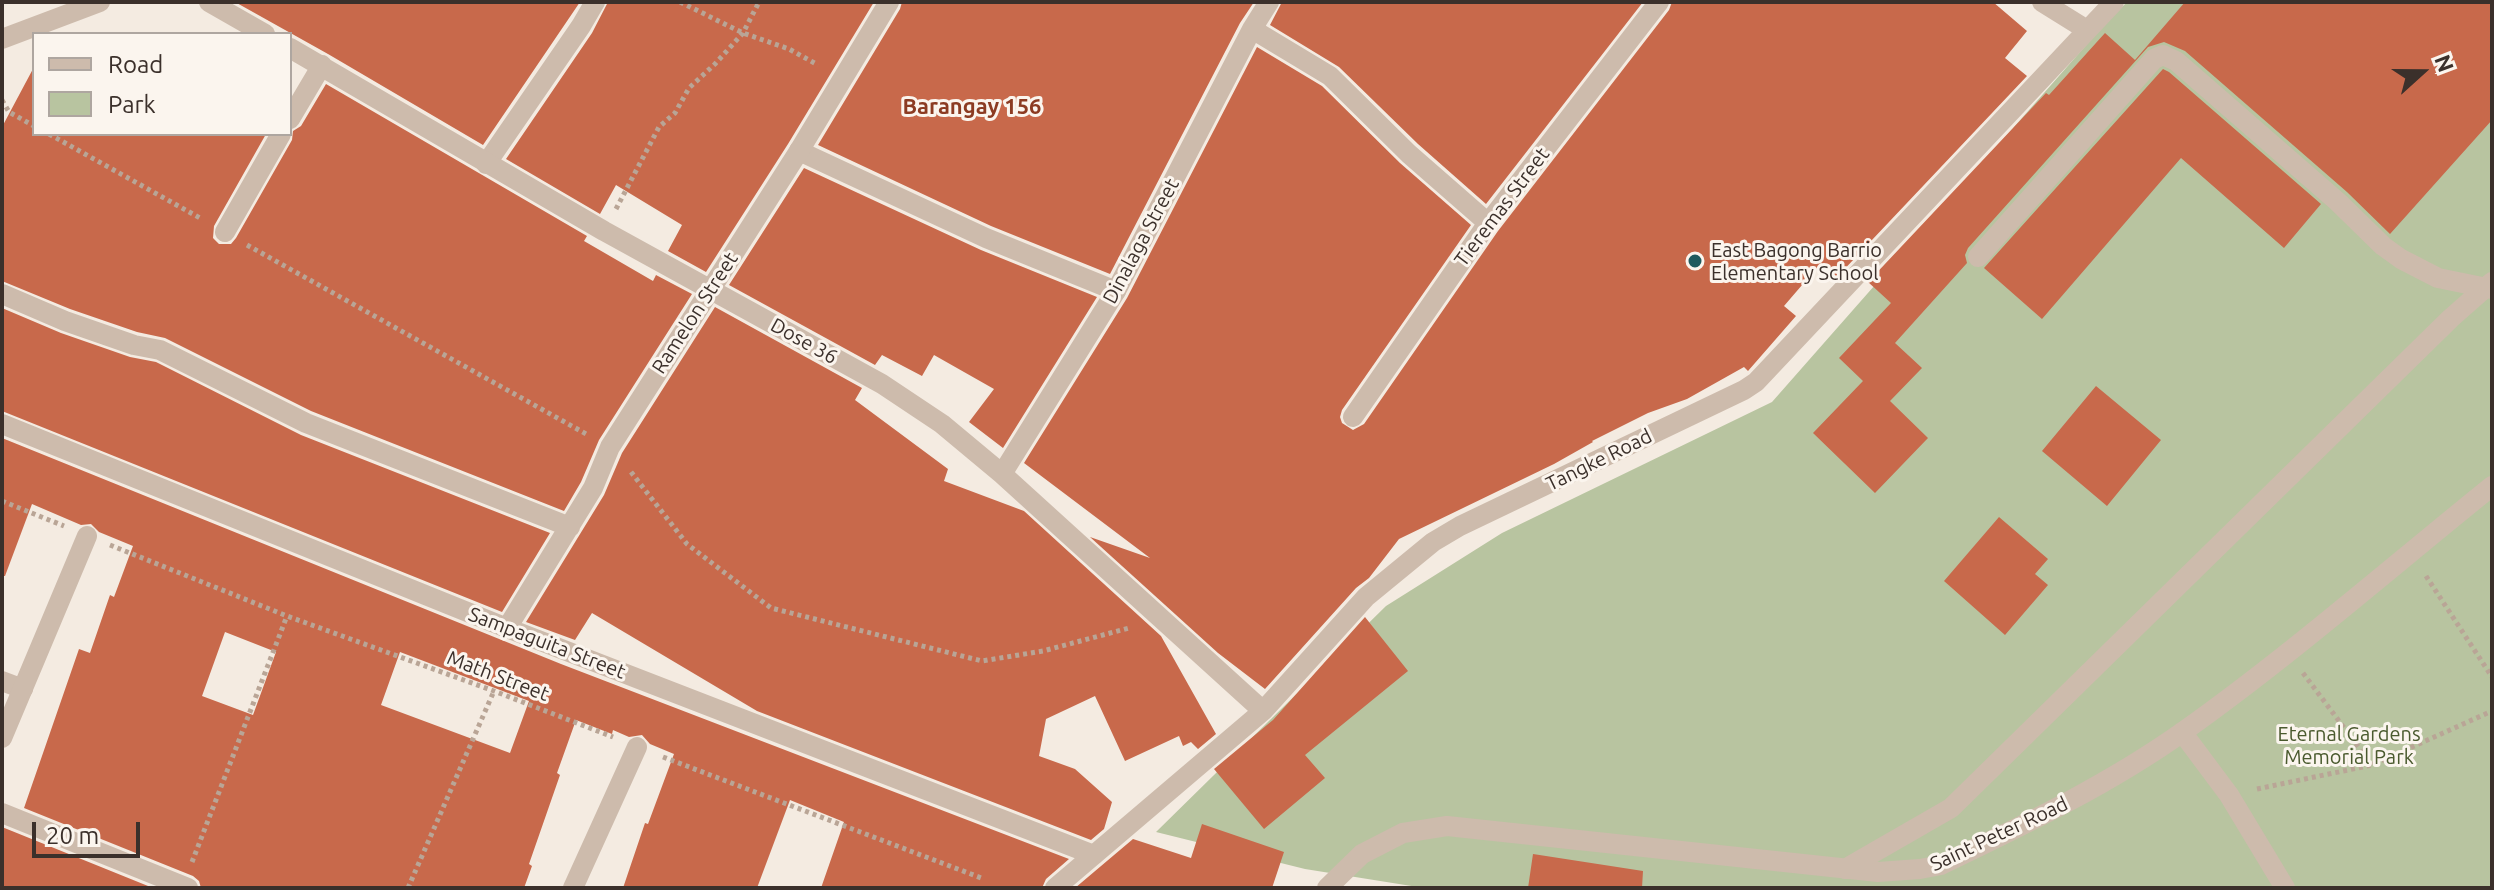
<!DOCTYPE html>
<html>
<head>
<meta charset="utf-8">
<style>
  body { margin:0 }
  #map { position:relative; width:2494px; height:890px; overflow:hidden; background:#f4ebe1; font-family:Ubuntu,sans-serif }
  canvas { display:block }
  .frame { position:absolute; inset:0; border:4px solid #3b302b; pointer-events:none }
  .legend { position:absolute; left:32px; top:32px; width:260px; height:104px; box-sizing:border-box; background:#fbf5ee; border:2px solid #aea6a0; margin:0; padding:10px 14px; list-style:none; font-size:24px; color:#3b302b }
  .legend li { display:flex; align-items:center; gap:16px; height:40px }
  .legend b { width:40px; border:2px solid #aea6a0 }
  .north { position:absolute; left:2382px; top:32px; width:80px; height:80px; -webkit-text-stroke:6px #fbf5ee; paint-order:stroke; rotate:69deg; font-size:22px; font-weight:700; line-height:32px; text-align:center; color:#3b302b }
  .north::after { content:''; display:block; margin:auto; width:28px; height:36px; background:#3b302b; clip-path:polygon(50% 0,100% 100%,50% 72%,0 100%) }
  .scale { position:absolute; left:32px; top:822px; width:108px; height:36px; box-sizing:border-box; border:4px solid #3b302b; border-top:0; padding-left:10px; font-size:24px; line-height:28px; white-space:nowrap; color:#3b302b; -webkit-text-stroke:6px #fbf5ee; paint-order:stroke }
</style>
</head>
<body>
<div id="map">
<canvas width="2494" height="890"></canvas>
<div class="frame"></div>
<ul class="legend">
<li><b style="height:10px;background:#cdbbac"></b>Road</li>
<li><b style="height:22px;background:#b8c4a0"></b>Park</li>
</ul>
<div class="north">N</div>
<div class="scale">20 m</div>
</div>
<script>
const g = document.querySelector('canvas').getContext('2d');
g.lineJoin = 'round';
function paint(path, color) { g.fillStyle = color; g.fill(path, 'evenodd'); }
function strokePath(path, color, width, dash) { g.strokeStyle = color; g.lineWidth = width; g.lineCap = dash ? 'butt' : 'round'; g.setLineDash(dash || []); g.stroke(path); }
function label(font, color, halo, rows, align = 'center') {
  g.font = font + ' Ubuntu,sans-serif'; g.lineWidth = 6; g.setLineDash([]); g.textBaseline = 'middle'; g.strokeStyle = halo; g.fillStyle = color; for (const [text, x, y, turn = 0] of rows) {
    g.save(); g.translate(x, y); g.rotate((+turn || 0) * Math.PI / 180); g.textAlign = isNaN(turn) ? turn : align; if (halo) g.strokeText(text, 0, 0); g.fillText(text, 0, 0); g.restore();
  }
}
paint(new Path2D(`
  M2127 2H2492V888H1424L1305 869 1156 832 1386 606 1502 533 1772 402 2095 35Z`), '#b8c4a0');
paint(new Path2D(`
  M235 2H580L483 145 328 54Z
  M608 2H874L788 144 706 272 668 251 682 225 616 185 600 214 506 159 592 33Z
  M902 2H1254L1240 23 1110 274 991 226 818 145 900 9Z
  M1282 2H1643L1486 204 1418 144 1339 67 1270 25Z
  M1672 2H1993L2027 31 2005 58 2027 76 1837 277 1821 263 1784 306 1796 316 1748 371 1744 367 1687 399 1648 413 1592 441 1593 442 1554 464 1399 539 1369 578 1356 588 1265 689 1218 653 1090 537 1150 558 1024 463 1127 298 1257 47 1322 86 1400 163 1471 225 1342 410 1340 417 1342 423 1353 430 1364 424 1498 231 1669 10Z
  M2185 2H2492V120L2390 234 2347 192 2185 51 2164 42 2148 47 1968 248 1965 255 1967 263 1895 343 1922 368 1890 401 1928 438 1875 493 1813 433 1863 381 1839 358 1891 303 1868 282 2046 93 2049 95 2105 33 2135 60Z
  M34 67V134H266L214 226 213 238 219 244H231L236 238 292 140 293 131 301 126 326 84 587 236 584 241 653 281 656 275 692 294 599 440 581 482 564 511 311 411 165 338 137 332 70 309 2 281V127Z
  M2163 69 2169 72 2321 204 2284 248 2181 158 2042 319 1984 268Z
  M804 168 981 250 1097 297 1003 448 969 422 994 389 934 355 922 376 882 355 875 365 729 285Z
  M715 307 862 388 855 400 948 469 944 481 1024 511 1161 636 1216 734 1198 749 1191 742 1183 746 1179 736 1125 761 1095 696 1046 719 1039 756 1075 769 1112 802 1104 829 1091 840 757 711 592 613 575 640 526 622 604 495 622 453Z
  M2 308 61 333 130 357 156 362 301 435 550 533 502 612 2 411Z
  M2096 386 2161 440 2107 506 2042 451Z
  M2 438 561 664 1069 859 1046 879 1042 888H821L844 822 790 800 757 888H623L645 823 648 824 674 754 650 744 642 735 629 737 613 730 612 734 576 720 557 773 560 775 529 864 532 866 524 888H201L199 881 193 876 24 808 79 649 90 653 110 595 114 597 133 546 99 532 91 524 81 525 32 504 5 576H2ZM225 632 276 652 253 715 202 696ZM400 652 529 701 510 753 381 705Z
  M1999 517 2048 559 2035 574 2048 585 2005 635 1944 581Z
  M1365 617 1408 671 1305 755 1325 778 1264 829 1214 769 1273 720Z
  M1202 824 1284 852 1272 888H1075L1133 839 1191 858Z
  M2 827 153 888H2Z
  M1533 854 1643 871 1642 888H1528Z`), '#c8694b');
strokePath(new Path2D(`
  M680 2 743 33 789 49 818 65
  M2 100 9 112 34 126
  M49 134 200 218
  M616 209 659 127 675 113 689 88 715 64 743 33 759 2
  M247 245 588 435
  M631 472 687 544 771 608 982 661 1043 651 1129 628
  M2 501 64 526
  M110 545 287 616 494 691 613 737
  M2426 576 2492 677
  M2303 673 2372 765
  M663 757 984 879
  M2257 789 2372 765 2492 711
  M192 862 287 616
  M408 888 494 691`), '#b9a596', 5, [4, 4]);
strokePath(new Path2D(`
  M799 151 986 238 1116 291
  M486 164 581 26 595 2
  M1978 257 2154 59 2163 55 2176 61 2338 202 2383 246 2401 259 2438 278 2492 289
  M2 681 23 689
  M2182 732 2229 795 2285 888
  M1845 869 1951 808 2451 318 2492 282
  M1327 888 1362 854 1403 833 1447 826 1878 872 1920 869 1941 865C2024 825 2108 785 2184 731 2291 655 2390 568 2492 486`), '#cdbbac', 20);
strokePath(new Path2D(`
  M209 2 265 34
  M2042 2 2087 30
  M1252 29 1330 76 1409 154 1488 223
  M290 48 604 231 882 384 942 424 1002 474 1263 711
  M290 119 322 65
  M225 232 281 134
  M2 294 65 321 134 345 160 350 306 423 570 527
  M1353 417 1488 223 1659 2
  M2 424 507 628 1094 855
  M1002 474 1116 291 1252 29 1269 2
  M507 628 593 488 610 447 799 151 889 2
  M2 738 87 536
  M2 813 188 888
  M573 888 637 747
  M1055 888 1263 711 1366 597 1433 542 1460 526 1744 390 1756 382 2114 2`), '#cdbbac', 20);
strokePath(new Path2D(`
  M2 39 100 2`), '#cdbbac', 20);
for (const [x, y, r, color] of [
  [1695,261,8,"#1f5a5e"]
]) { const dot = new Path2D(); dot.arc(x, y, r, 0, 2 * Math.PI); g.fillStyle = color; g.fill(dot); strokePath(dot, '#fbf5ee', 3); }
label('20px', '#3b302b', '#fbf5ee', [
  ["Tieremas Street",1502,207,-53],
  ["Dinalaga Street",1141,241,-62],
  ["Ramelon Street",695,313,-57],
  ["Dose 36",804,341,29],
  ["Tangke Road",1599,460,-26],
  ["Sampaguita Street",547,643,21],
  ["Math Street",498,676,21],
  ["Saint Peter Road",1999,834,-25]
]);
label('20px', '#3b302b', '#fbf5ee', [
  ["East Bagong Barrio",1711,250],
  ["Elementary School",1711,273]
], 'left');
label('20px', '#4a5a2e', '#fbf5ee', [
  ["Eternal Gardens",2349,734],
  ["Memorial Park",2349,757]
]);
label('bold 22px', '#8c3b22', '#fbf5ee', [
  ["Barangay 156",972,107]
]);
</script>
</body>
</html>
